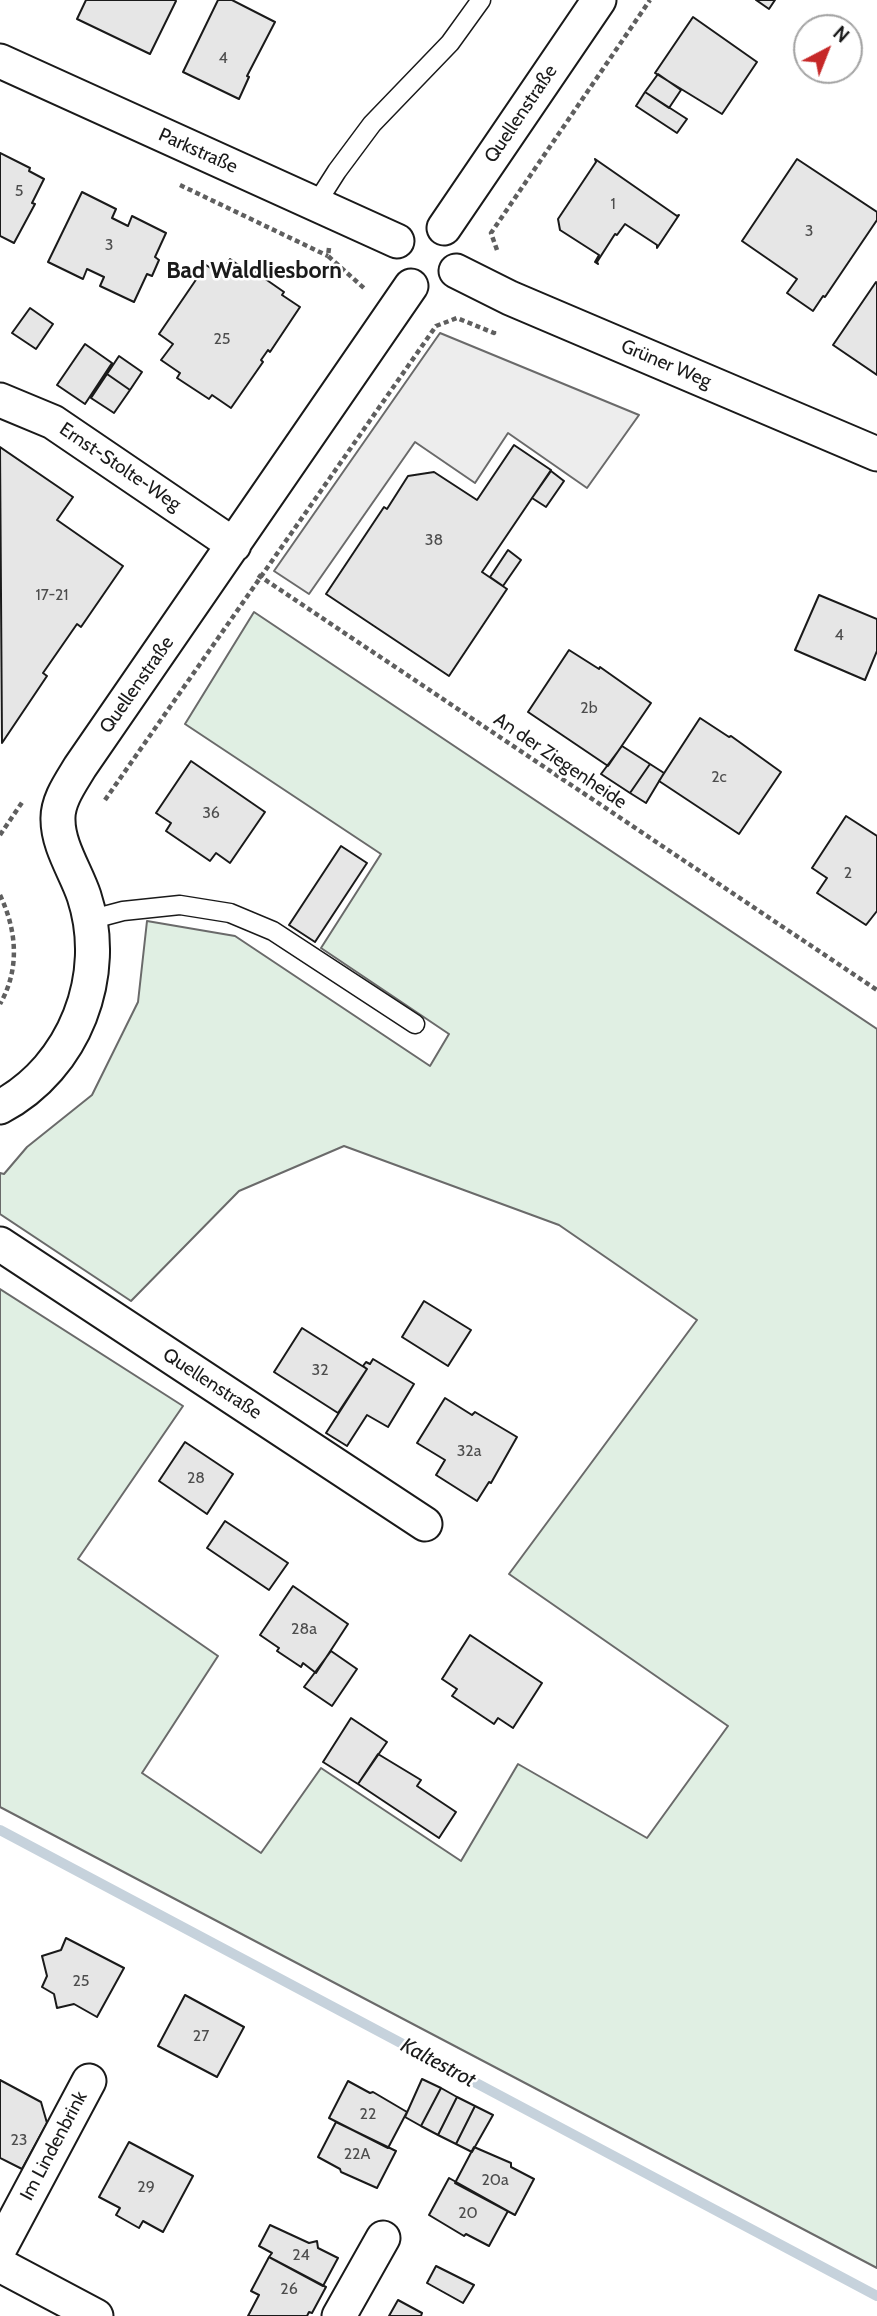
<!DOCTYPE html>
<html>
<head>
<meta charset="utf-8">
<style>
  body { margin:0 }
  #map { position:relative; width:877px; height:2316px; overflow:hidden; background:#fff; font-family:Cabin,sans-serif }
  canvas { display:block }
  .north { position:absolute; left:793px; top:14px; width:70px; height:70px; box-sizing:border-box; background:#fff; border:2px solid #a3a3a3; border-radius:50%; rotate:42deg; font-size:19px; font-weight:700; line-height:28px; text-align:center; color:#1a1a1a }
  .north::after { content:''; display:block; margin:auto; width:24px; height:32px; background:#c62828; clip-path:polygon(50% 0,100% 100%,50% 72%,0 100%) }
</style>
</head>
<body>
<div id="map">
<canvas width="877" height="2316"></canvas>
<div class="north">N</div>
</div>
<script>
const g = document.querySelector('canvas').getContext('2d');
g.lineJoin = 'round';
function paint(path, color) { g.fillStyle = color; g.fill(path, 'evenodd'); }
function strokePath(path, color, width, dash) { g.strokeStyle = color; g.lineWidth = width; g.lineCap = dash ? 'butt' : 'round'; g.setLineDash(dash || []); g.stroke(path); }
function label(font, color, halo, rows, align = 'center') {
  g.font = font + ' Cabin,sans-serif'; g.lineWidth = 5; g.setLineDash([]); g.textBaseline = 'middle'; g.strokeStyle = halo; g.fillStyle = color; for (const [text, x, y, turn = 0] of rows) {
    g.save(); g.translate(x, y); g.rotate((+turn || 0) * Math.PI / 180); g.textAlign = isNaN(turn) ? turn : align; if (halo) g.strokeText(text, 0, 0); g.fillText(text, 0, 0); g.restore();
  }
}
const green = new Path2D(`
  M254 612 877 1029V2268L0 1807V1289L183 1406 78 1559 218 1656 142 1773 261 1853 321 1768 461 1861 518 1764 647 1838 728 1726 509 1574 697 1320 559 1225 344 1146 239 1191 131 1301 0 1214V1173L4 1174 27 1147 92 1095 138 1002 147 921 235 936 430 1066 449 1034 321 948 381 854 185 724Z`);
paint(green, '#e0efe3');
strokePath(green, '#6a6a6a', 2);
const parking = new Path2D(`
  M440 333 639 415 587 488 508 433 475 483 415 442 309 594 274 571Z`);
paint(parking, '#ededed');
strokePath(parking, '#6a6a6a', 2);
strokePath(new Path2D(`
  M0 1830 877 2296`), '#c6d2dc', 10);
const building = new Path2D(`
  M86 0H175L176 1 150 54 77 19Z
  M218 0H232L275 22 247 76 249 77 239 99 183 72Z
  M756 0H775L769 9Z
  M693 17 757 62 722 114 655 73Z
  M658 74 681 90 669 108 645 92Z
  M645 92 687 119 677 133 636 106Z
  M0 153 30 168 29 171 44 179 32 203 35 204 14 243 0 236Z
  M595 159 677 216 679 215 657 248V245L625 224 617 235 615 234 597 262 598 264 595 262 599 255 560 230 558 219 596 162Z
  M797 159 877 212V220L825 297 823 296 813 311 787 293 797 279 742 241Z
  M82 192 116 209 112 218 128 226 132 216 166 233 155 257 159 260 152 276 147 274 134 302 100 286 104 277 87 269 83 279 48 262Z
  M230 259 248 272 251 269 284 292 282 295 300 307 270 352 268 350 261 360 263 362 231 408 212 395 209 399 177 378 180 373 161 360 173 344 159 334 206 265 220 274Z
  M876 282 877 283V375L833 345Z
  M30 308 53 324 36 349 12 333Z
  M85 344 112 363 85 404 57 385Z
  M119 356 142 372 130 390 107 374Z
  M107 374 130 390 114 413 91 398Z
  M514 445 551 470 482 572 507 589 449 676 326 594 384 507 387 509 408 476 434 472 477 500Z
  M0 447 73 497 57 520 123 566 81 627 77 624 43 673 47 676 2 743Z
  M551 471 564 481 546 507 532 498Z
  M508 550 521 560 503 586 490 577Z
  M819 595 877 619V651L865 680 795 650Z
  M569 650 599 669 600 667 651 703 608 766 528 712Z
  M700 718 729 737 731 736 781 772 739 834 659 781Z
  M622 746 650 764 630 793 601 774Z
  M191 761 265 812 230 863 216 853 210 861 166 831 171 823 156 813Z
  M650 764 664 773 646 803 630 793Z
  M846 816 877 836V911L866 925 817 893 827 878 812 868Z
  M341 846 367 863 315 942 289 925Z
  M424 1301 471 1330 448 1366 402 1337Z
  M302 1328 367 1369 338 1413 274 1372Z
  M373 1359 414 1384 388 1427 367 1415 347 1446 326 1433 367 1369 363 1366 366 1362 370 1364Z
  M445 1398 472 1415 475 1412 517 1437 491 1483 489 1482 477 1501 436 1475 445 1460 417 1443Z
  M185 1442 233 1474 207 1514 159 1481Z
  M225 1521 288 1563 269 1590 207 1548Z
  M293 1586 348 1624 316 1673 303 1663 301 1667 277 1651 279 1648 260 1635Z
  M470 1635 542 1683 513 1728 498 1718 494 1724 452 1696 457 1689 442 1679Z
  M331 1651 357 1669 332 1706 304 1687Z
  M351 1718 387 1742 358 1784 323 1762Z
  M378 1754 421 1780 417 1786 456 1812 439 1838 358 1784Z
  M66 1938 124 1968 97 2017 74 2004 57 2008 54 1994 42 1987 47 1976 42 1956 61 1950Z
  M185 1995 244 2027 217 2077 158 2046Z
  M422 2079 441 2088 421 2126 405 2117Z
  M0 2080 41 2102 47 2123 22 2169 0 2158Z
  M348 2081 370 2093 373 2092 407 2112 388 2148 329 2118Z
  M441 2088 457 2097 438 2135 421 2126Z
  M457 2097 475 2106 456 2144 438 2135Z
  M475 2106 493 2115 472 2152 456 2144Z
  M336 2122 396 2151 377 2188 341 2172 340 2169 318 2157Z
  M129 2142 193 2176 163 2232 143 2221 139 2228 116 2215 120 2208 99 2197Z
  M474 2147 511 2163V2167L534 2179 515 2215 455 2183Z
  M449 2178 508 2211 489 2246 466 2234 464 2236 429 2215Z
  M270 2225 309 2243 317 2241 318 2248 338 2258 323 2286 269 2257 272 2253 259 2246Z
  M269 2257 326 2287 312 2313 309 2312 307 2316H248L259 2295 251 2291Z
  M436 2266 474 2285 463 2303 427 2283Z
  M398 2300 422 2313 421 2316H389Z`);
paint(building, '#e6e6e6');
strokePath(building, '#1a1a1a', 2);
const service = new Path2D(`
  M316 204 337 171 372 124 450 43 481 0
  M89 920 123 911 180 905 230 913 273 931 415 1024`);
const minor = new Path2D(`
  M0 61 397 241
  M444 228 599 0
  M456 271 510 298 877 454
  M0 400 53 422 234 545
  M0 1107C75 1067 110 975 84 896 76 872 58 846 58 820 57 801 71 782 80 767L411 286
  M0 1244 425 1524
  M0 2248 89 2081
  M0 2265 96 2316
  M339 2316 383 2238`);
strokePath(service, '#1a1a1a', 21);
strokePath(minor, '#1a1a1a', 37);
strokePath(new Path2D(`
  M180 185 328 256
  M329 248 328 256 365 289
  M497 250 491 233 650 0
  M258 575 877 990
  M105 800 436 326 457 318 494 333V331
  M0 835 23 801
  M0 895C17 931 20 969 0 1004`), '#5f5f5f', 4.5, [5, 3.5]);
strokePath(service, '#fff', 18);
strokePath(minor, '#fff', 33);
label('16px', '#4d4d4d', null, [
  ["4",223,58],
  ["5",19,191],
  ["1",613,204],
  ["3",809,231],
  ["3",109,245],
  ["25",222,339],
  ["38",434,540],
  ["17-21",52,595],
  ["4",839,635],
  ["2b",589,708],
  ["2c",719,777],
  ["36",211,813],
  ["2",848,873],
  ["32",320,1370],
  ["32a",469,1451],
  ["28",196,1478],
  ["28a",304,1629],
  ["25",81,1981],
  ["27",201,2036],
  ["22",368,2114],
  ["23",19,2140],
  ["22A",357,2154],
  ["20a",495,2180],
  ["29",146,2187],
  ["20",468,2213],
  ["24",301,2255],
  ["26",289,2289]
]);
label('19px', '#1a1a1a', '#fff', [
  ["Quellenstraße",521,114,-56],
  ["Parkstraße",198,151,24],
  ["Grüner Weg",666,364,23],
  ["Ernst-Stolte-Weg",120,467,34],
  ["Quellenstraße",137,685,-55],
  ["An der Ziegenheide",560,761,34],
  ["Quellenstraße",212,1384,33],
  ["Im Lindenbrink",54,2146,-62]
]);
label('italic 21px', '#1a1a1a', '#fff', [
  ["Kaltestrot",438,2063,28]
]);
label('bold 23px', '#1a1a1a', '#fff', [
  ["Bad Waldliesborn",254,271]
]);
</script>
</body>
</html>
